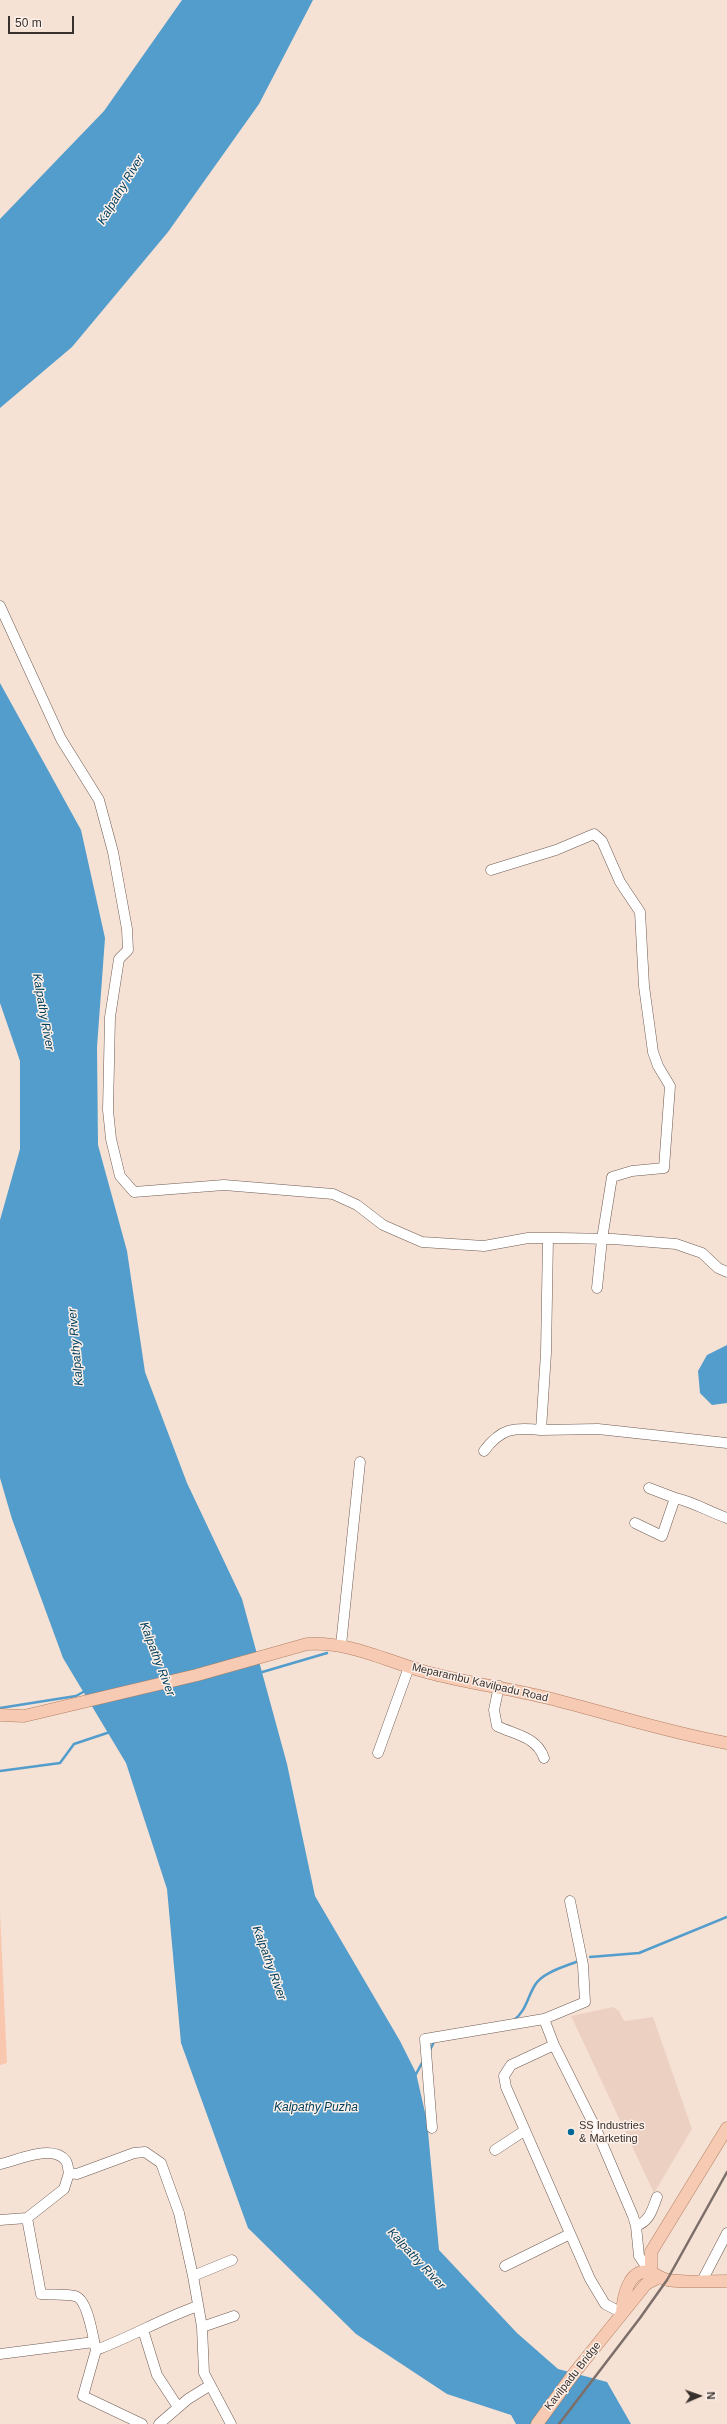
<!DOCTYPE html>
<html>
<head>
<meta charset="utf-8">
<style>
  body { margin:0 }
  #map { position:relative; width:727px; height:2424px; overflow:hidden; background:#f6e1d5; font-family:Helvetica,sans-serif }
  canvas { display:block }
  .north { position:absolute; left:679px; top:2376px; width:40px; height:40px; -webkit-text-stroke:3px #fdf0e9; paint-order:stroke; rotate:88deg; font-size:11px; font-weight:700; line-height:16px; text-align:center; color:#38302c }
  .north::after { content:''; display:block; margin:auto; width:14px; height:18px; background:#38302c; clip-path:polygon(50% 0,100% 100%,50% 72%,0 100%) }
  .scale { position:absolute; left:8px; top:16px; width:66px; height:18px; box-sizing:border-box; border:2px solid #38302c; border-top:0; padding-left:5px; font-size:12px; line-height:14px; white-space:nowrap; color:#38302c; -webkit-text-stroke:3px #fdf0e9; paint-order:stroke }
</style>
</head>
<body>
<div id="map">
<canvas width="727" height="2424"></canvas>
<div class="north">N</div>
<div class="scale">50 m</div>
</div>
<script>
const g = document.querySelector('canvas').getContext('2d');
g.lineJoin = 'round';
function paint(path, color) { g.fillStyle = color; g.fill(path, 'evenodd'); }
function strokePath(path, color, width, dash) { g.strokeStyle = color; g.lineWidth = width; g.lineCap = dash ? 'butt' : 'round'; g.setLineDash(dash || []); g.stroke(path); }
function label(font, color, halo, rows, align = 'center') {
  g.font = font + ' Helvetica,sans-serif'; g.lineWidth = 3; g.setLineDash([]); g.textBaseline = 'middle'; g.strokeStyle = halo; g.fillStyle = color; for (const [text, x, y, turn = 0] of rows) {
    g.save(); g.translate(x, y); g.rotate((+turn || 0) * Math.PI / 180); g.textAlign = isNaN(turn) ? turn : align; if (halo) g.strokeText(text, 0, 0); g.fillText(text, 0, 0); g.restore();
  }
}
paint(new Path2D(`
  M613 2007 619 2011 624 2021 653 2017 692 2129 654 2193 571 2016Z`), '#ecd1c3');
paint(new Path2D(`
  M0 1913 7 2063 0 2065Z`), '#f9c7ad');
paint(new Path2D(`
  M182 0H313L259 104 168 232 72 347 0 408V219L104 111Z
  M0 683 81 830 105 938 97 1047 98 1145 127 1251 145 1372 187 1483 242 1599 287 1764 315 1896 400 2041 416 2073 427 2121 439 2250 517 2333 558 2369 607 2382 631 2424H516L511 2415 447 2394 356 2334 248 2228 181 2043 167 1889 126 1763 63 1658 12 1519 0 1478V1220L20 1149V1061L0 1003Z
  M727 1345V1403L712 1405 700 1393 698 1371 707 1355Z`), '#529dcb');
strokePath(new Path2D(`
  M259 1673 327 1653
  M0 1708 76 1696 85 1691
  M0 1771 60 1763 74 1744 110 1732
  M590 1957 639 1953 727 1917
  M514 2020C526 2011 527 1998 535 1985 542 1973 563 1967 576 1962
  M430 2050 435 2040
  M415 2076 423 2061`), '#529dcb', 2.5);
const minor = new Path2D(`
  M0 606 61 739 99 800 113 852 127 929 128 950 119 959 110 1017 108 1110 111 1139 120 1176 134 1192 224 1185 333 1194 357 1205 383 1225 422 1242 484 1246 528 1238H559L613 1239 676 1244 702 1253 718 1268 727 1272
  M491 870 556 850 594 834 602 841 620 882 640 912 644 986 653 1052 658 1066 670 1086 664 1168 632 1171 612 1177 602 1239 597 1288
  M541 1430 598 1429 727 1443
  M484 1451C501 1428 514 1427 541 1430L546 1353 548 1238
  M649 1488 675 1498
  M635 1523 662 1536 675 1498C694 1502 709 1512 727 1518
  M341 1645 360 1462
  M499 1686 494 1710 497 1726C516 1735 537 1737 544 1758
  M378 1753 409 1667
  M570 1901 583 1965 585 2002 544 2019 554 2045 596 2129 633 2216 636 2226 639 2256 650 2272
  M554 2045 511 2065 504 2076 506 2087 590 2279 605 2304 622 2313
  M432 2128 425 2039 544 2019
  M495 2150 524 2131
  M0 2164C16 2161 53 2143 66 2161 68 2164 68 2170 69 2173L77 2174 134 2153 145 2152 161 2163 179 2213 193 2276 202 2327 204 2373 231 2424
  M27 2218 41 2294C52 2295 65 2294 75 2296 88 2299 93 2338 96 2350 131 2337 163 2318 198 2306
  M0 2220 27 2218 64 2189 69 2173
  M636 2226C650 2221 652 2210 657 2197
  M505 2266 570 2234
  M193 2276 232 2260
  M702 2281 727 2233
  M202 2327 234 2316
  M143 2330 157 2375 178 2407
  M96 2350 83 2396 142 2424
  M0 2354 94 2342
  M159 2424 188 2399 209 2386`);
const major = new Path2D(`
  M0 1715 24 1716 197 1675 307 1644C349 1641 386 1661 426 1672 466 1683 508 1688 548 1698 608 1713 666 1732 727 1743
  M651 2280V2252L727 2128
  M622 2313C623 2298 628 2268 650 2272 656 2274 661 2279 668 2280 687 2283 708 2281 727 2281
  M537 2424 575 2372 646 2284 659 2277`);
strokePath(minor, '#6d5b51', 11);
strokePath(major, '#b17f63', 13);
strokePath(minor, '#fff', 10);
strokePath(major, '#f7cbb3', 12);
strokePath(new Path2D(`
  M559 2424 640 2318 667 2280 727 2172`), '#7c6f69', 2.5);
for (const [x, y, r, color] of [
  [571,2132,4,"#016896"]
]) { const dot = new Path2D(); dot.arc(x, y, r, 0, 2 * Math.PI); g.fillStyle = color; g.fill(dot); strokePath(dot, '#fdf0e9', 1.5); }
label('11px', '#38302c', '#fdf0e9', [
  ["Meparambu Kavilpadu Road",480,1683,13],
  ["Kavilpadu Bridge",573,2376,-52]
]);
label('11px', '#38302c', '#fdf0e9', [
  ["SS Industries",579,2126],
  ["& Marketing",579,2139]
], 'left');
label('italic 12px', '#00405f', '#fdf0e9', [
  ["Kalpathy River",121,190,-59],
  ["Kalpathy River",43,1012,80],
  ["Kalpathy River",76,1347,-95],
  ["Kalpathy River",157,1659,69],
  ["Kalpathy River",269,1963,70],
  ["Kalpathy Puzha",316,2108],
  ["Kalpathy River",416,2259,47]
]);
</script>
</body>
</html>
